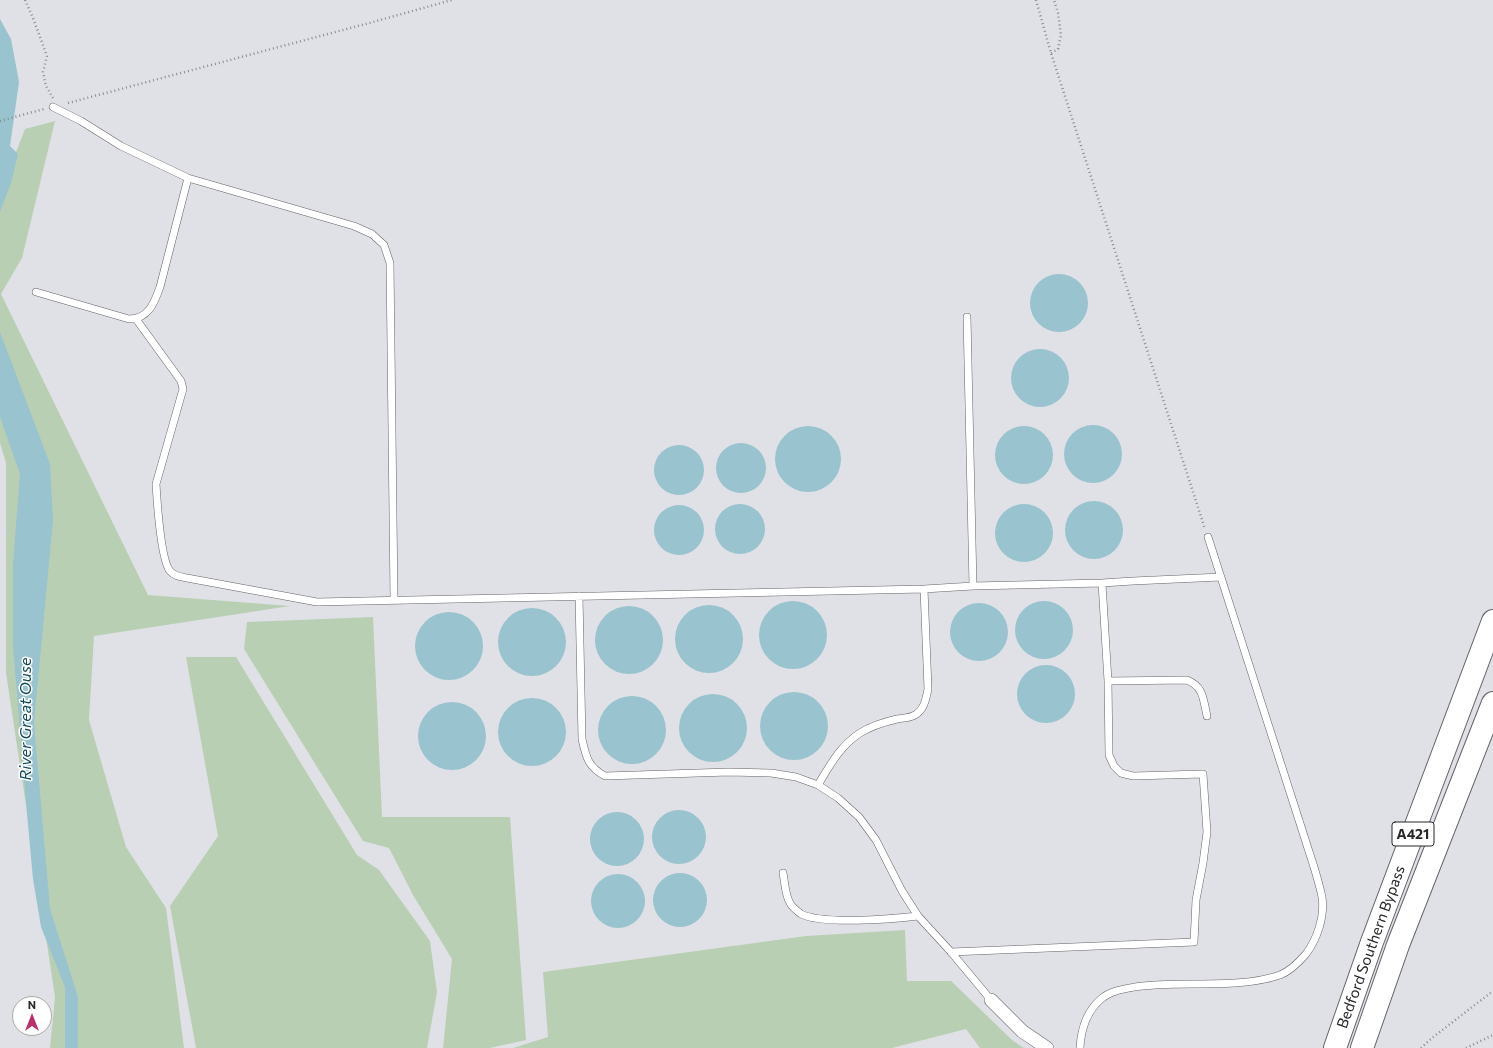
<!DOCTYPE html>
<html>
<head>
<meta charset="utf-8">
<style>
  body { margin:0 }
  #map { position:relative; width:1493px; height:1048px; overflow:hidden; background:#e0e1e6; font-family:Commissioner,sans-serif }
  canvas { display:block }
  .north { position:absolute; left:12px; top:996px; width:40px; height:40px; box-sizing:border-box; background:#fff; border:1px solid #a9a9a9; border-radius:50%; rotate:0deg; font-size:11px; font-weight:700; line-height:16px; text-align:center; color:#272729 }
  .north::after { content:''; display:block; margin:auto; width:14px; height:18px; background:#b9306d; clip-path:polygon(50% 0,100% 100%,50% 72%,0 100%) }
</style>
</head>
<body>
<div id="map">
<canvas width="1493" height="1048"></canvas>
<div class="north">N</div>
</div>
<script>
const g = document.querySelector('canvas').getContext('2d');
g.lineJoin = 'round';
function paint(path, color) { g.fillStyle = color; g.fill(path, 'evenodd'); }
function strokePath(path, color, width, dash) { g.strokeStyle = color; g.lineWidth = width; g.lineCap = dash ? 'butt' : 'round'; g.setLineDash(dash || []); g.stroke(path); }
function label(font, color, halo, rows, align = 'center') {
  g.font = font + ' Commissioner,sans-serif'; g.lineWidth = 3; g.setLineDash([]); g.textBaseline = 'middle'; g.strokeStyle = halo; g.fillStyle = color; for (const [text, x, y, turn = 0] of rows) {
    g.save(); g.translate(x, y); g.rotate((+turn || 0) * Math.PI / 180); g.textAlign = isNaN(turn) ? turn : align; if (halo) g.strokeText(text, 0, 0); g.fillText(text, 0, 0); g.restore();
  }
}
paint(new Path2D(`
  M55 121 22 258 1 294 148 595 290 606 94 636 89 720 126 847 166 908 184 1048H50L55 997 6 673V463L0 443V193L25 129Z
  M373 617 382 817H510L526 1040 490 1048H443L452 959 413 895 389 848 363 841 244 649 247 622Z
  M186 657H236L357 855 379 870 430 941 437 992 427 1048H196L170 906 218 836Z
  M905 930 907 981H951L1012 1040 1024 1048H980L966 1029 892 1048H513L548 1037 543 972 806 936Z`), '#b8cfb4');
paint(new Path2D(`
  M0 19 11 39 19 82 10 146 18 154 11 183 0 212Z
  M1030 303a29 29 0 1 1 58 0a29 29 0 1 1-58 0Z
  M0 332 50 464 53 520 34 723 50 909 78 997V1048H65V987L41 927 33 879 28 825 13 646V565L20 474 0 417Z
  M1011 378a29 29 0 1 1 58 0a29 29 0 1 1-58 0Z
  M1064 454a29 29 0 1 1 58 0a29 29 0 1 1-58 0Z
  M775 459a33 33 0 1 1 66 0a33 33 0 1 1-66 0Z
  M995 455a29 29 0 1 1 58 0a29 29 0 1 1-58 0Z
  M716 468a25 25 0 1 1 50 0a25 25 0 1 1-50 0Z
  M654 470a25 25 0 1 1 50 0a25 25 0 1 1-50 0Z
  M1065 530a29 29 0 1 1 58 0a29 29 0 1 1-58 0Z
  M715 529a25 25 0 1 1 50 0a25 25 0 1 1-50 0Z
  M995 533a29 29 0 1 1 58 0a29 29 0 1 1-58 0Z
  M654 530a25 25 0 1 1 50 0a25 25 0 1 1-50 0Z
  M759 635a34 34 0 1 1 68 0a34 34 0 1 1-68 0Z
  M1015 630a29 29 0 1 1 58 0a29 29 0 1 1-58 0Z
  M950 632a29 29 0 1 1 58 0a29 29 0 1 1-58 0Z
  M675 639a34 34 0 1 1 68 0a34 34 0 1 1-68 0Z
  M595 640a34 34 0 1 1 68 0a34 34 0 1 1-68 0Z
  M498 642a34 34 0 1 1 68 0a34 34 0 1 1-68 0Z
  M415 646a34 34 0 1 1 68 0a34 34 0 1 1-68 0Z
  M1017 694a29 29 0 1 1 58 0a29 29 0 1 1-58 0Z
  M760 726a34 34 0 1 1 68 0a34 34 0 1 1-68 0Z
  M679 728a34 34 0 1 1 68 0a34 34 0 1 1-68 0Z
  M598 730a34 34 0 1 1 68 0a34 34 0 1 1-68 0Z
  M498 732a34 34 0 1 1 68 0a34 34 0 1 1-68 0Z
  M418 736a34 34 0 1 1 68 0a34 34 0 1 1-68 0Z
  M652 837a27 27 0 1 1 54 0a27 27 0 1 1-54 0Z
  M590 839a27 27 0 1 1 54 0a27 27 0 1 1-54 0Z
  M653 900a27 27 0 1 1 54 0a27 27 0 1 1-54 0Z
  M591 901a27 27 0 1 1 54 0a27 27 0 1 1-54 0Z`), '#98c3cf');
const lane = new Path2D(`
  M53 107 81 121 121 146 188 178 354 226 372 234 384 245 390 263 394 599
  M36 292 129 319C148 319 154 304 160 287L188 178
  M967 317 973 586
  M136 319 181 381 183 389 156 484C157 500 161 560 170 571 174 576 181 577 187 578L317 602 924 589 973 586 1102 583 1133 581 1221 577
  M579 596 582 739C586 757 588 767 605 776L729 772 771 773 796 777 818 785 838 798 859 817 876 840 902 891 918 916 951 952 991 1000
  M1108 681 1187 680C1204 687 1203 699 1207 716
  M818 785C830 765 840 746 860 733 871 726 884 722 897 719 903 718 910 718 915 715 924 710 926 699 928 689L924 589
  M783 873C785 883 785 895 790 903 792 907 797 911 801 914 823 925 892 919 918 916
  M951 952 1194 942 1196 900 1203 863 1207 832 1203 774 1133 776 1121 773 1114 766 1109 755 1108 681 1102 583
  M1080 1048C1081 1030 1087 1011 1101 999 1110 991 1123 989 1135 987 1181 980 1236 990 1280 975 1290 971 1299 962 1306 954 1317 939 1325 917 1322 897 1320 887 1317 877 1314 867L1208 537`);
const street = new Path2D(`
  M991 1000 1022 1031 1047 1048`);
const highway = new Path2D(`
  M1335 1048 1372 942 1493 621
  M1362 1048 1398 945 1493 703`);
strokePath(lane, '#636368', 8);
strokePath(street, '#636368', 14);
strokePath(highway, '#636368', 24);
strokePath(new Path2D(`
  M25 0 33 18 47 56 43 72 46 86 53 98
  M1036 0 1051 53 1205 529
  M1051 53 1058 49 1061 35 1058 13 1054 0
  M68 103 373 22 452 0
  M0 121 44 109
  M1421 1048 1432 1038 1493 991
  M1466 1048 1493 1035`), '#8a8b8f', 2.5, [1, 3]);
strokePath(lane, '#fff', 7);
strokePath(street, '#fff', 13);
strokePath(highway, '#fff', 22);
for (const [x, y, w] of [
  [1413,834,42]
]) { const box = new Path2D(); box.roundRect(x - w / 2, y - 12, w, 24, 3); g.fillStyle = '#fff'; g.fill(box); strokePath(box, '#272729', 1); }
label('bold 14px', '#272729', null, [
  ["A421",1413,834]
]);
label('15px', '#272729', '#fff', [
  ["Bedford Southern Bypass",1371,947,-70]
]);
label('italic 16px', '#0c4a58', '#fff', [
  ["River Great Ouse",26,719,-90]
]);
</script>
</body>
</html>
